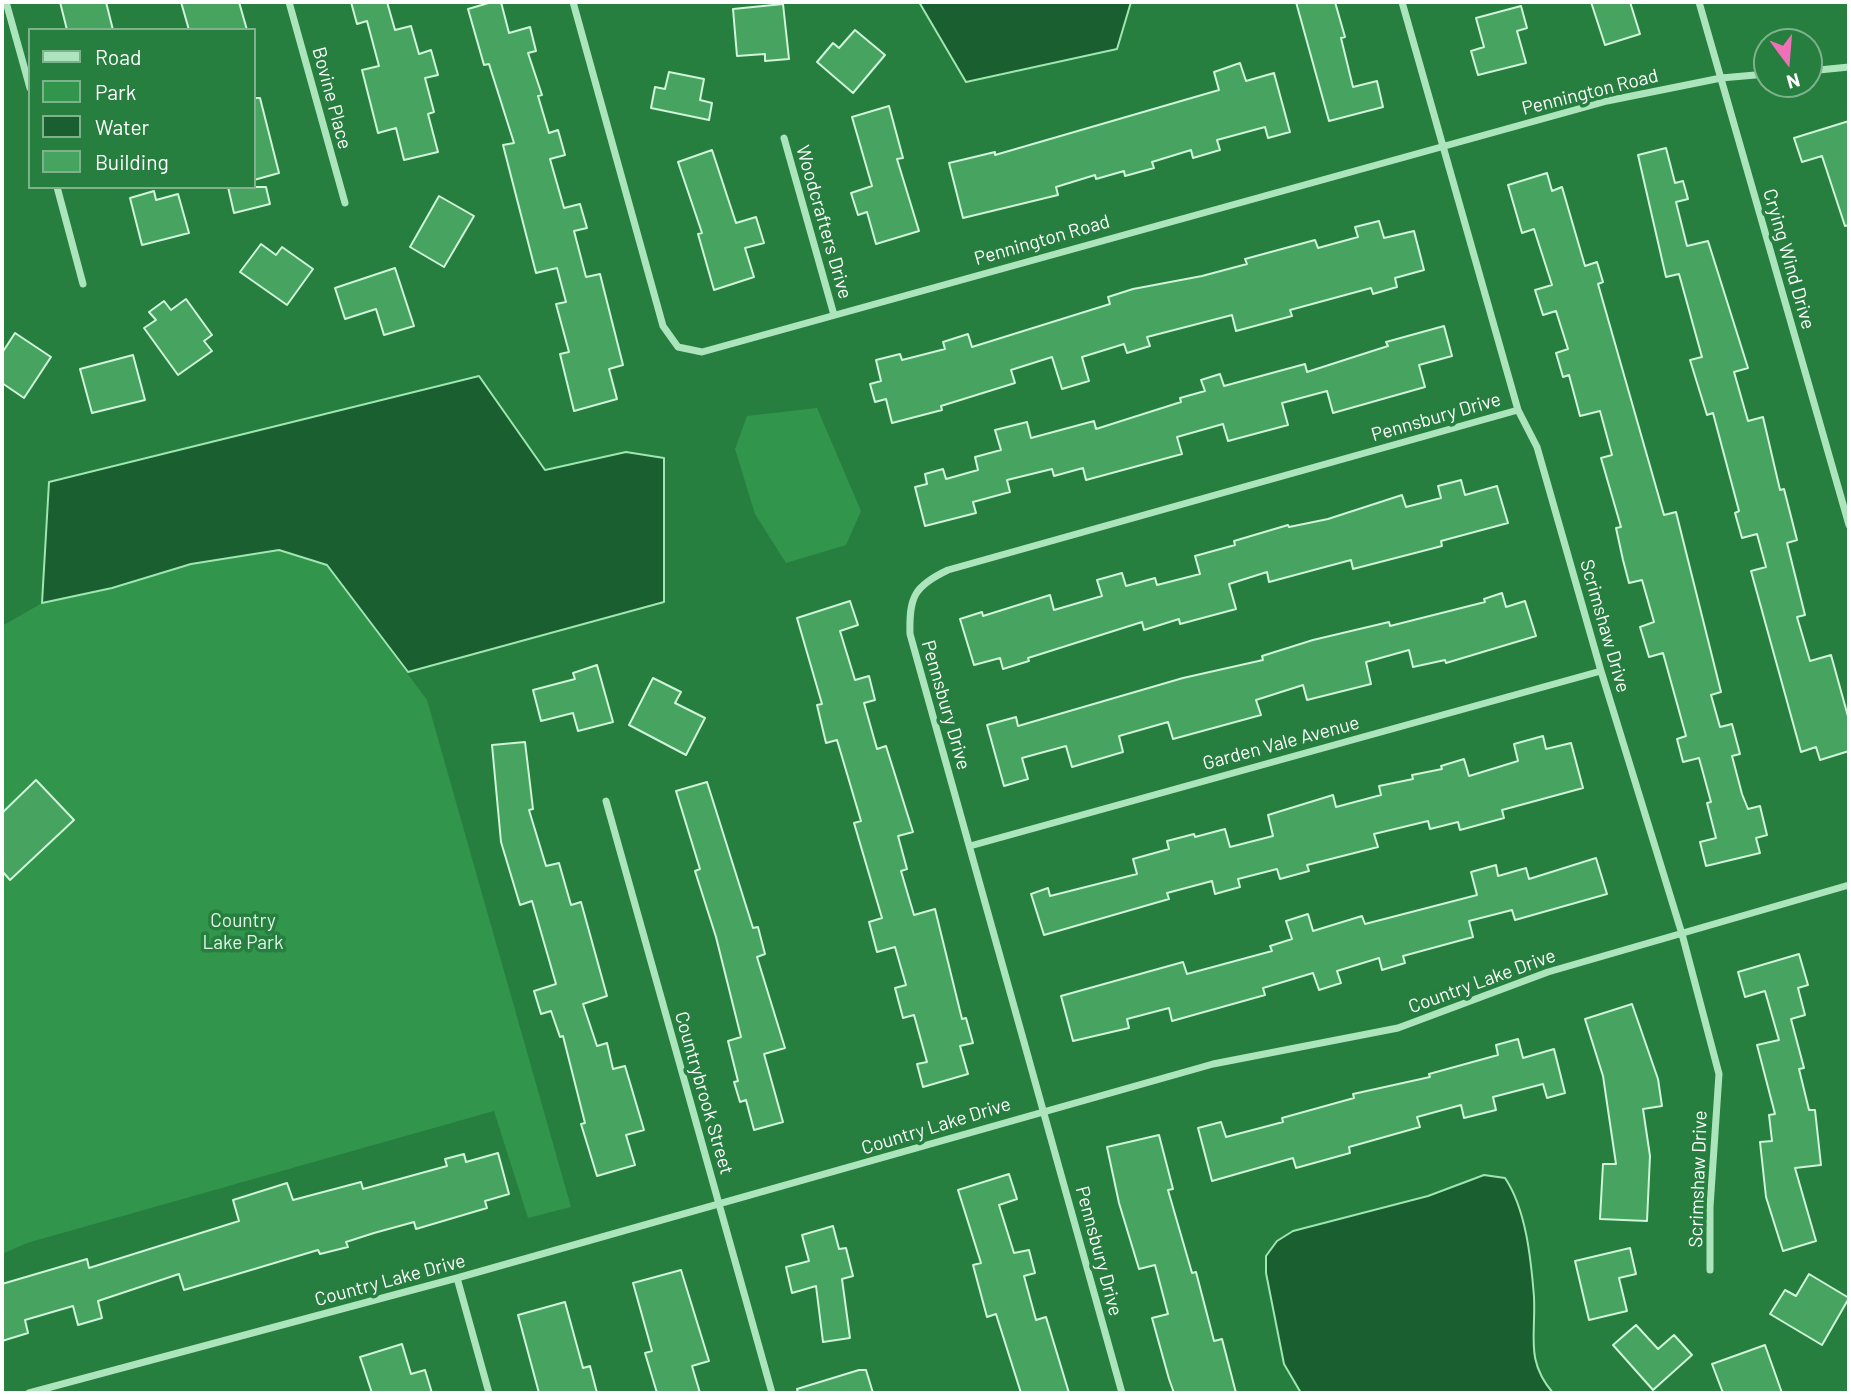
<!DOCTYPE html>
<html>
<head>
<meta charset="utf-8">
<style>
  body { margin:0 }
  #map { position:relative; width:1851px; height:1395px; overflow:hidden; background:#267e3f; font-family:Barlow,sans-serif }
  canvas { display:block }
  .frame { position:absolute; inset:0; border:4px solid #fff; pointer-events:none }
  .legend { position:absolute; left:28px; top:28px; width:228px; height:161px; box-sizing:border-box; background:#267e3f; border:2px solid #7db28c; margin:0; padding:9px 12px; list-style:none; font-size:21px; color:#fff }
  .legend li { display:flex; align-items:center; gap:14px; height:35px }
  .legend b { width:35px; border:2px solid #7db28c }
  .north { position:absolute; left:1753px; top:28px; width:70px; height:70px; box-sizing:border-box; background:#267e3f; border:2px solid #7db28c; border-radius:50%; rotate:164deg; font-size:19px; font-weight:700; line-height:28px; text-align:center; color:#fff }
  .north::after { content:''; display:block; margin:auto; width:24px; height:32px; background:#ee71b8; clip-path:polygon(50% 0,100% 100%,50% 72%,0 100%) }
</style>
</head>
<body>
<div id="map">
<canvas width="1851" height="1395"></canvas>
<div class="frame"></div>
<ul class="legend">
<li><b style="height:9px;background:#ace5bc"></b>Road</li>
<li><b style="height:19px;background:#31964c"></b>Park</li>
<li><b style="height:19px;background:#1a5f2f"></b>Water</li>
<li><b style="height:19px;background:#46a360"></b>Building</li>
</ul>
<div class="north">N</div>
</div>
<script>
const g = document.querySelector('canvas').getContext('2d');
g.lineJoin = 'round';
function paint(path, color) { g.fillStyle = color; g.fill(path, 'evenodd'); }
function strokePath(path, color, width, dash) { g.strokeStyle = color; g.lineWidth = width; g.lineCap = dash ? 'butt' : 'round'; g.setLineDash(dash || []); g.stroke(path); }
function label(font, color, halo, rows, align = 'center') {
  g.font = font + ' Barlow,sans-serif'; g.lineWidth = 7; g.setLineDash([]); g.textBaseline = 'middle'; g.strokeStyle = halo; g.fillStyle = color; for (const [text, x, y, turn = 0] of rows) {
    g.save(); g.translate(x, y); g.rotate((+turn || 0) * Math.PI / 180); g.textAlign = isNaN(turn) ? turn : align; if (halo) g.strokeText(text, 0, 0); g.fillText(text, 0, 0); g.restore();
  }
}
paint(new Path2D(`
  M817 408 861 511 846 545 786 563 755 514 735 449 747 416Z
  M279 550 327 565 427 700 571 1207 528 1218 494 1111 27 1243 2 1254V626L42 603 112 588 191 564Z`), '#31964c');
const water = new Path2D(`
  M919 2H1131L1117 49 966 82Z
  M479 376 545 470 626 452 664 458V602L408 672 327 565 279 550 191 564 112 588 42 603 49 482Z
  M1484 1175 1505 1178C1526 1209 1531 1259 1534 1297 1536 1336 1525 1360 1553 1393H1301L1284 1364 1266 1273V1256L1277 1241 1293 1231 1428 1196Z`);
paint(water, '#1a5f2f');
strokePath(water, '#a0e6b2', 2);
const building = new Path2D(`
  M60 2H106L113 30H67Z
  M181 2H239L247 30H189Z
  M351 2H387L395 30 411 26 419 54 431 50 438 75 425 78 434 112 428 114 438 152 404 160 396 128 378 133 362 70 379 66 367 21 357 24Z
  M492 2H501L509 33 530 27 536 51 528 53 542 95 538 96 549 133 558 130 565 155 550 159 564 208 580 204 587 228 574 231 586 277 600 274 623 365 609 369 617 399 574 411 560 354 569 352 556 304 566 302 557 268 536 273 503 145 514 143 489 64 484 65 468 9Z
  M1296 2H1335L1345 37 1341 38 1353 87 1377 81 1383 107 1329 121Z
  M1591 2H1630L1640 34 1605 45Z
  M783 4 789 59 765 61V54L737 56 733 9Z
  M1521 6 1527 28 1517 31 1526 63 1478 75 1471 51 1484 47 1476 18Z
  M855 30 885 55 853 93 817 62 833 43 839 48Z
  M1240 63 1246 81 1274 73 1290 132 1268 138 1265 127 1217 140 1220 150 1193 158 1191 150 1152 162 1154 168 1125 176 1124 171 1096 179 1095 175 1056 187 1058 195 963 218 949 163 995 152V155L1219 90 1214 72Z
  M669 72 704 79 700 100 712 103 709 120 651 108 655 87 665 89Z
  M254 98H260L279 173 254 180Z
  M889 106 903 158 897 159 919 231 876 244 867 212 858 215 851 193 872 186 852 117Z
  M1849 121V225L1845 226 1822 156 1802 162 1794 138Z
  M1666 148 1675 183 1683 181 1688 199 1676 202 1687 246 1708 241 1748 368 1734 372 1748 421 1763 417 1780 490 1784 489 1797 540 1787 543 1805 615 1797 617 1810 661 1831 655 1849 720V751L1820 760 1816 747 1801 752 1751 571 1766 567 1757 534 1742 538 1735 513 1739 511 1713 413 1707 415 1690 360 1702 357 1679 274 1666 277 1638 155Z
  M712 150 736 223 756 217 764 243 745 248 754 277 714 290 698 234 702 233 678 162Z
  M1547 173 1552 191 1562 187 1585 266 1597 262 1603 282 1598 284 1664 515 1676 512 1721 692 1711 695 1720 727 1732 724 1740 754 1732 756 1742 794 1748 809 1760 806 1767 835 1756 838 1760 853 1706 866 1700 842 1716 838 1707 803 1711 802 1699 758 1683 762 1677 739 1686 736 1663 653 1649 657 1640 627 1654 622 1642 580 1629 583 1623 560 1616 528 1621 527 1601 458 1612 455 1600 411 1580 416 1569 375 1563 377 1556 353 1568 349 1556 311 1543 315 1535 290 1552 285 1534 229 1522 233 1508 185Z
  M228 187H266L270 204 234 213Z
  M154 191 156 200 178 194 189 233 142 245 130 198Z
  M439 196 474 216 444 267 410 247Z
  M1379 221 1384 238 1414 231 1424 270 1395 278 1397 287 1373 294 1371 288 1290 310 1292 316 1236 331 1232 315 1147 337 1150 346 1127 353 1124 344 1082 357 1089 381 1062 389 1052 357 1011 370 1015 383 941 406 942 410 892 423 886 399 875 402 870 384 881 381 876 360 900 354 902 360 945 349 943 342 968 334 972 347 1110 304 1108 297 1133 289 1202 276 1247 264 1245 259 1315 240 1318 248 1358 237 1355 227Z
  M261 244 276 255 282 247 313 269 287 305 240 272Z
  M395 268 414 326 384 335 376 309 345 319 335 288Z
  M186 299 212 335 204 341 212 351 178 375 144 328 156 320 149 312 164 301 171 310Z
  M1444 326 1452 356 1419 365 1425 387 1333 413 1327 391 1282 403 1288 425 1228 441 1223 424 1177 437 1182 454 1086 480 1083 468 1054 476 1052 469 1007 480 1010 492 973 502 976 513 925 526 915 487 927 484 925 474 943 469 946 479 978 470 975 457 1001 450 995 430 1027 422 1031 438 1094 421 1096 429 1181 402 1180 398 1205 391 1201 380 1220 374 1224 386 1305 364 1307 372 1388 346 1386 342Z
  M15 333 51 357 24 398 2 383V353Z
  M133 355 145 400 92 413 80 369Z
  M1461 480 1465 495 1497 486 1508 523 1441 541 1442 546 1353 569 1351 560 1269 582 1267 572 1229 584 1236 609 1180 624 1179 619 1144 630 1142 622 1028 658 1029 661 1003 669 1000 658 974 665 960 619 982 612 983 616 1050 595 1054 610 1102 596 1097 580 1122 573 1126 586 1155 578 1157 585 1200 574 1195 556 1235 545 1234 541 1288 525 1289 527 1328 519 1402 495 1406 507 1441 498 1438 486Z
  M1502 593 1506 607 1525 601 1536 636 1446 663 1445 660 1413 667 1409 650 1366 662 1371 684 1307 700 1303 685 1256 700 1261 715 1173 739 1168 722 1119 736 1123 752 1072 767 1066 746 1022 758 1028 779 1004 786 987 725 1016 717 1018 726 1183 678 1263 660 1262 656 1313 640 1389 622 1390 626 1485 602 1484 599Z
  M850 601 858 625 840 631 855 680 869 676 875 700 864 703 877 749 886 746 913 832 898 836 907 869 901 871 914 915 935 909 962 1019 966 1018 973 1043 960 1046 968 1074 923 1087 917 1064 927 1062 914 1015 903 1018 895 988 906 985 895 947 877 952 869 922 882 918 854 823 861 821 837 740 826 743 817 705 822 704 797 618Z
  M597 665 613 722 578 731 573 713 541 721 533 690 575 679 573 673Z
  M653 678 681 692 675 703 705 718 686 755 629 725Z
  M1543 736 1546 749 1571 743 1583 788 1502 810 1504 818 1460 830 1458 822 1430 829 1428 821 1374 834 1378 847 1307 865 1309 871 1280 879 1277 869 1238 879 1240 887 1215 894 1212 881 1167 893 1169 899 1044 935 1031 894 1048 888 1050 896 1137 874 1133 859 1169 849 1167 841 1194 834 1195 837 1225 829 1230 847 1273 836 1268 815 1333 795 1336 807 1381 795 1379 786 1413 779 1412 775 1442 769 1441 766 1464 759 1469 776 1518 761 1514 744Z
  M525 742 533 809 529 810 546 866 559 863 571 905 581 902 607 996 583 1004 597 1046 607 1043 613 1069 625 1066 644 1130 626 1135 635 1165 597 1176 581 1124 585 1123 563 1036 560 1037 551 1011 541 1014 534 991 556 984 532 901 520 905 501 842 492 745Z
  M36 780 74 820 10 880 2 871V813Z
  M707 782 753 928 758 927 765 954 757 957 785 1048 764 1054 783 1122 754 1130 746 1100 740 1102 734 1082 738 1081 728 1041 741 1037 716 937 695 871 700 869 676 791Z
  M1596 858 1607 894 1515 920 1512 910 1469 921 1473 937 1403 956 1405 963 1382 970 1379 958 1337 971 1341 983 1319 990 1313 973 1263 988 1265 995 1197 1014 1172 1021 1169 1008 1127 1019 1129 1028 1073 1041 1061 996 1183 962 1187 974 1272 951 1270 946 1292 939 1286 921 1308 914 1313 931 1362 916 1365 924 1477 895 1471 872 1496 865 1498 876 1526 868 1529 879Z
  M1799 954 1808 985 1798 988 1805 1015 1791 1019 1804 1068 1799 1069 1809 1110H1815L1821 1165 1795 1168 1816 1241 1783 1251 1766 1197 1760 1142 1772 1141 1769 1115 1775 1114 1757 1045 1779 1040 1765 991 1745 997 1738 972Z
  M1632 1004 1658 1079 1662 1106 1643 1109 1650 1156 1647 1221 1600 1219 1603 1164H1616L1603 1076 1585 1019Z
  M1518 1039 1523 1058 1554 1049 1565 1093 1547 1098 1543 1084 1493 1097 1496 1110 1464 1118 1461 1105 1417 1117 1420 1127 1349 1147 1350 1153 1296 1168 1293 1158 1212 1181 1198 1128 1221 1122 1226 1137 1283 1122 1282 1118 1354 1098 1353 1094 1430 1077 1429 1074 1498 1055 1496 1045Z
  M1159 1135 1173 1189 1168 1190 1192 1273 1196 1272 1214 1341 1222 1339 1236 1393H1174L1169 1379 1152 1318 1168 1314 1155 1265 1139 1269 1119 1203 1107 1147Z
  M498 1153 509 1194 485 1201 487 1208 416 1229 414 1222 374 1233 346 1242 348 1247 320 1254 318 1250 184 1290 179 1274 98 1301 102 1318 78 1325 73 1306 25 1320 28 1333 2 1341V1284L87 1259 89 1268 239 1221 233 1200 287 1183 293 1200 361 1182 363 1189 447 1166 445 1159 464 1154 466 1162Z
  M1009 1174 1017 1199 999 1205 1014 1253 1029 1250 1035 1273 1024 1276 1036 1320 1046 1317 1069 1393H1021L996 1314 987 1317 973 1265 981 1263 958 1190Z
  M833 1226 839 1249 846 1248 853 1276 842 1279 850 1338 823 1342 816 1286 792 1293 786 1267 809 1261 802 1235Z
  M1630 1248 1636 1274 1619 1278 1627 1311 1589 1320 1575 1261Z
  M681 1270 709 1361 692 1366 700 1393H657L645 1353 652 1351 633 1283Z
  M1809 1274 1849 1298 1822 1345 1770 1314 1785 1290 1796 1296Z
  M565 1302 583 1368 590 1366 597 1393H539L518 1315Z
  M1636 1325 1658 1349 1674 1335 1692 1355 1653 1390 1613 1345Z
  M402 1344 411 1374 425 1370 432 1393H372L360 1357Z
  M1765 1345 1782 1393H1723L1712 1364Z
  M859 1370H866L873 1393H798L797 1389Z`);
paint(building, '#46a360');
strokePath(building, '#cff4d9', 2);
strokePath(new Path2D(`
  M6 2 30 88
  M289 2 345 203
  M573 2 663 326 678 347 702 352 1607 101 1721 78 1767 74
  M1402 2 1518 410 1537 447 1601 671 1682 934 1719 1074 1710 1207V1270
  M1699 2 1849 525
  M1809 71 1849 67
  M784 138 834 315
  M57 187 83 284
  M606 801 772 1393
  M970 846 1601 671
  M457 1278 489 1393
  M29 1393 457 1278 1213 1064 1398 1028 1548 972 1849 885
  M1122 1393 910 634C909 597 914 586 948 570L1518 410`), '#ace5bc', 7);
label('19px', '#fff', '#267e3f', [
  ["Pennington Road",1590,92,-14],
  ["Bovine Place",332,98,75],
  ["Woodcrafters Drive",824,222,74],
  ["Pennington Road",1042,240,-16],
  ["Crying Wind Drive",1789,259,74],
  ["Pennsbury Drive",1436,417,-16],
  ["Scrimshaw Drive",1605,626,74],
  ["Pennsbury Drive",946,705,74],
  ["Garden Vale Avenue",1281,743,-15],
  ["Country Lake Drive",1482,981,-20],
  ["Countrybrook Street",704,1093,74],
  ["Country Lake Drive",936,1126,-17],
  ["Scrimshaw Drive",1698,1179,-88],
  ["Pennsbury Drive",1099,1251,75],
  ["Country Lake Drive",390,1280,-15]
]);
label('19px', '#e0f8e6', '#267e3f', [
  ["Country",243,921],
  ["Lake Park",243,943]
]);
</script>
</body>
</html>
